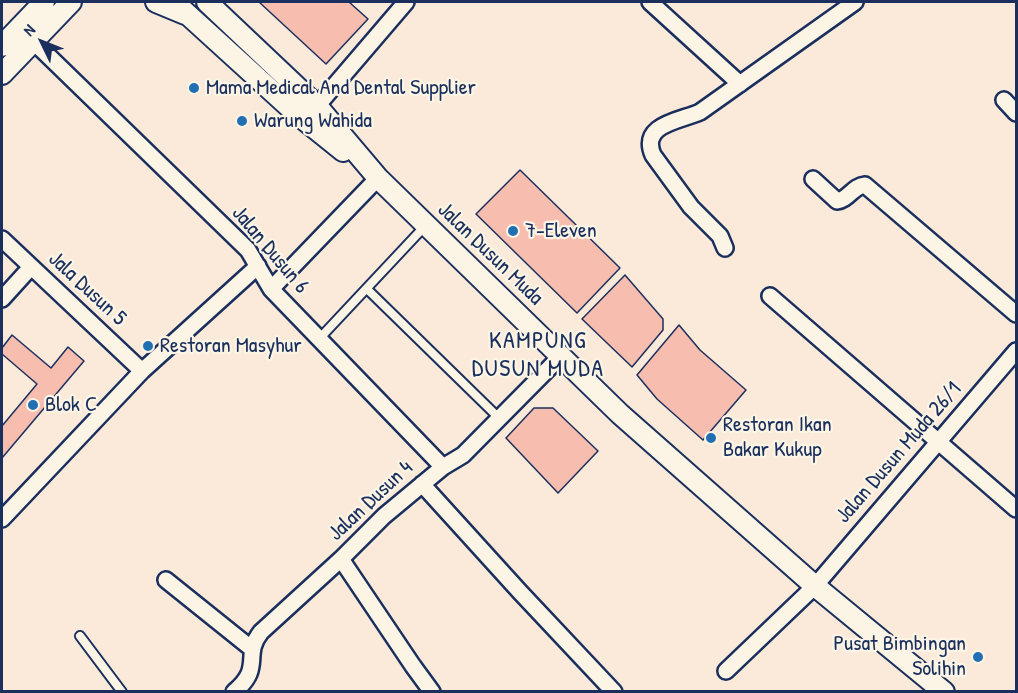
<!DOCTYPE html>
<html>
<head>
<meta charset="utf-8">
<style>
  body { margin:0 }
  #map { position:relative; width:1018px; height:693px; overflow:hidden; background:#fbeada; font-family:"Patrick Hand",sans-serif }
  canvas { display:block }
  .frame { position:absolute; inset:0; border:3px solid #1b2f5e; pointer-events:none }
  .north { position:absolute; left:12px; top:12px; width:60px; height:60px; -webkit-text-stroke:4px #fcf5e5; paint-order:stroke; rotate:313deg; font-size:16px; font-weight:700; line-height:24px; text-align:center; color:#1b2f5e }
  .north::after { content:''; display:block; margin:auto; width:21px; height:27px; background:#1b2f5e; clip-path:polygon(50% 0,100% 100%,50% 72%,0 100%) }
</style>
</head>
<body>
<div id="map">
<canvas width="1018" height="693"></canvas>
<div class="frame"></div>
<div class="north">N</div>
</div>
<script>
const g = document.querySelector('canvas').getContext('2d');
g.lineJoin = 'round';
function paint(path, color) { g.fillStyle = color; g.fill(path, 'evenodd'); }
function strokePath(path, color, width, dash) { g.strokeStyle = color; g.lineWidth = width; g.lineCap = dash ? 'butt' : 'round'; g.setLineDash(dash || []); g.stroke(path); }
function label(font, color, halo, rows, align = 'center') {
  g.font = font + ' "Patrick Hand",sans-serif'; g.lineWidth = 4.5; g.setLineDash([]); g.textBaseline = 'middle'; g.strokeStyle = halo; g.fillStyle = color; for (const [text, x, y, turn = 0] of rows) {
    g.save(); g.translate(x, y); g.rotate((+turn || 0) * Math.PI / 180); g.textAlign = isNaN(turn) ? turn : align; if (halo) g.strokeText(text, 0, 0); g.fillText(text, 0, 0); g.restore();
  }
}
const building = new Path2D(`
  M259 2H349L368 19 326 64Z
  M520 170 620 268 577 313 476 214Z
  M625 275 663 319V330L632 367 582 319Z
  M679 325 700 350 746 390 703 440 657 399 637 375Z
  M12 335 51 368 68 347 84 361 2 458V426L37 384 2 354V348Z
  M534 408H553L598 451 558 493 506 438Z`);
paint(building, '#f7bdaf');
strokePath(building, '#1b2f5e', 1.5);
const service = new Path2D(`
  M367 289 499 418
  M319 339 425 226
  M80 636 122 692`);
const minor = new Path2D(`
  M650 2 740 84
  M33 41 248 250 271 289 443 467
  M1004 100 1016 113
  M317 106 406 2
  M813 179 837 201C848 200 853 186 865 185L1016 314
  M2 239 142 371
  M725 248 720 236 691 207 653 155C640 124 680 121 700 112L855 2
  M271 289 378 178
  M770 296 1016 509
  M2 299 31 267
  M422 484 520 592 614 692
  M2 519 142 371 258 266
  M341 559 413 666 432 692
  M166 580 252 649
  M726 671 815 586 1016 351
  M234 692C264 667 242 656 261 632L341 559 384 516 443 467 463 455 560 357`);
const secondary = new Path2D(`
  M156 2 185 14
  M174 2 297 114 343 151
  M207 2 317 106 378 178 620 414 815 586 944 692
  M2 46 44 2
  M2 74 71 2`);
strokePath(service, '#1b2f5e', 12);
strokePath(minor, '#1b2f5e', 20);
strokePath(secondary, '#1b2f5e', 24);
strokePath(service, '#fcf5e5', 8);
strokePath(minor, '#fcf5e5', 15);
strokePath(secondary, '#fcf5e5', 20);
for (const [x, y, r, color] of [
  [194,88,6,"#1f6fb2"],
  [242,121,6,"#1f6fb2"],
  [513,231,6,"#1f6fb2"],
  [148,346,6,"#1f6fb2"],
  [33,405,6,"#1f6fb2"],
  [711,438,6,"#1f6fb2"],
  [978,657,6,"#1f6fb2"]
]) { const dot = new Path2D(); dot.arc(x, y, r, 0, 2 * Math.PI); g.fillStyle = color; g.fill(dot); strokePath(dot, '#fcf5e5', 2); }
label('22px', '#1b2f5e', '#fcf5e5', [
  ["Mama Medical And Dental Supplier",206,88],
  ["Warung Wahida",254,121],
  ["7-Eleven",525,231],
  ["Restoran Masyhur",160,346],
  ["Blok C",45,405],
  ["Restoran Ikan",723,425],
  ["Bakar Kukup",723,450],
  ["Pusat Bimbingan",966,644,"right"],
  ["Solihin",966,669,"right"]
], 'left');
label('22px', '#1b2f5e', '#fcf5e5', [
  ["Jalan Dusun 6",270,250,50],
  ["Jalan Dusun Muda",490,254,44],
  ["Jala Dusun 5",87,289,43],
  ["Jalan Dusun Muda 26/1",899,453,-49],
  ["Jalan Dusun 4",371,501,-43]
]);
g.letterSpacing = '1.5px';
label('24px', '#1b2f5e', '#fcf5e5', [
  ["KAMPUNG",538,342],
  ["DUSUN MUDA",538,370]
]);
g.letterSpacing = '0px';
</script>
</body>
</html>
